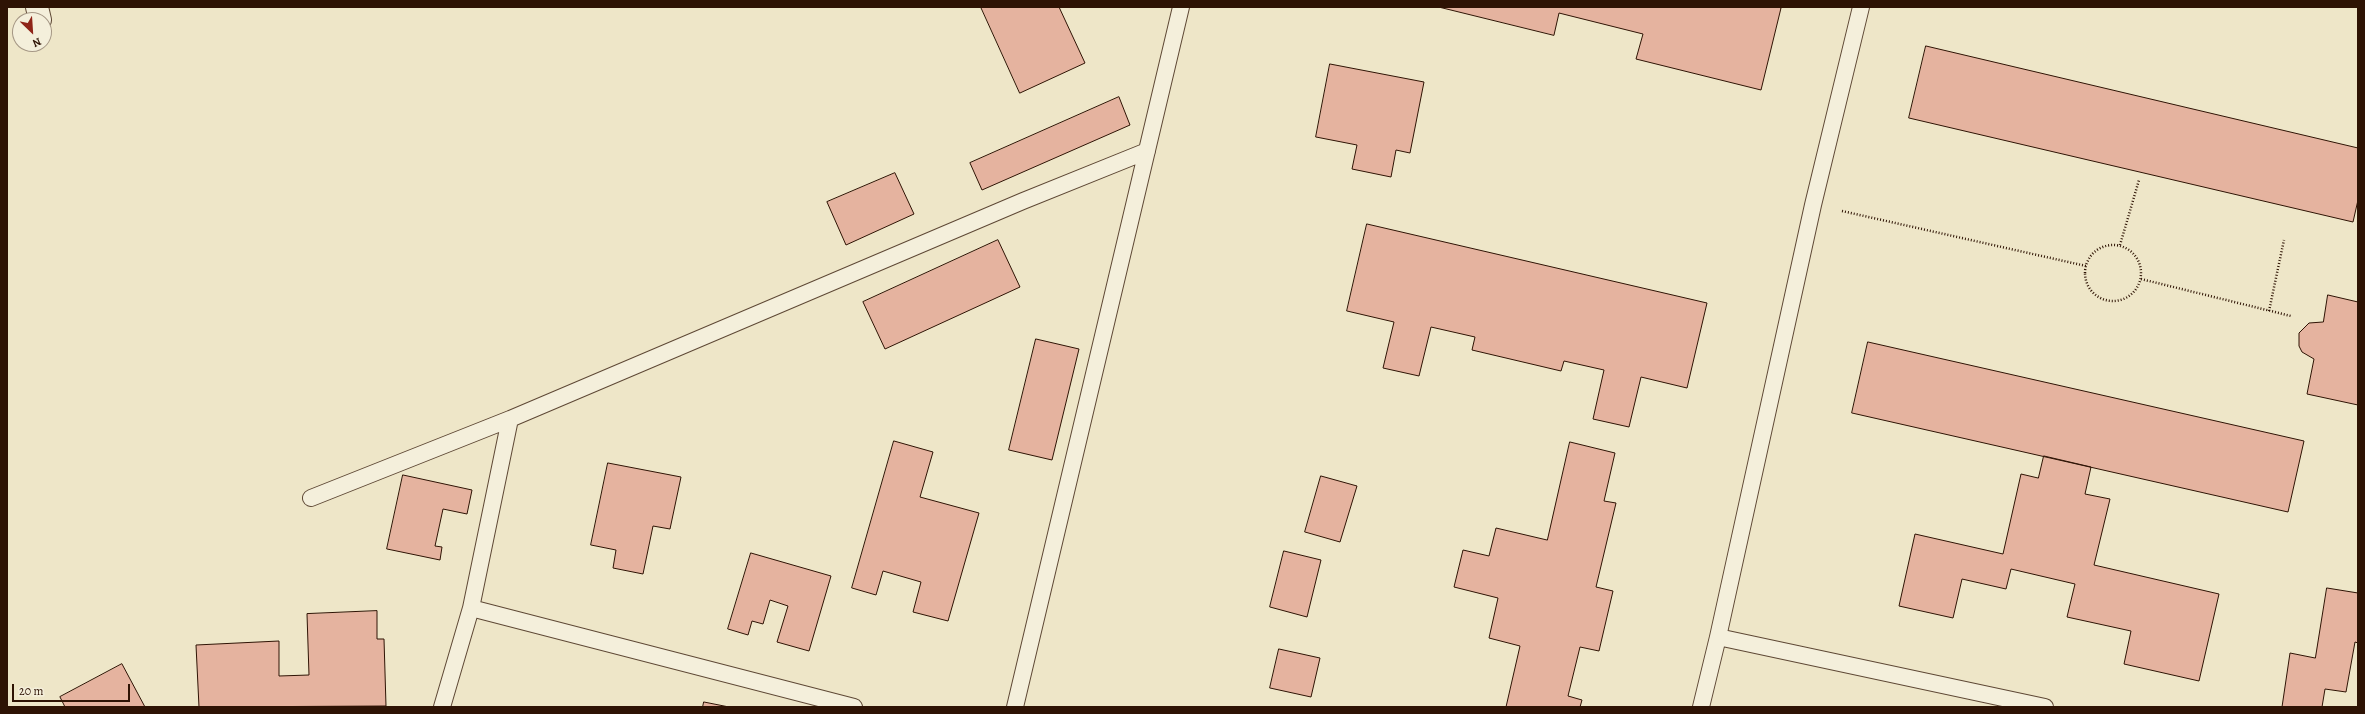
<!DOCTYPE html>
<html>
<head>
<meta charset="utf-8">
<style>
  body { margin:0 }
  #map { position:relative; width:2365px; height:714px; overflow:hidden; background:#eee6c8; font-family:Alegreya,serif }
  canvas { display:block }
  .frame { position:absolute; inset:0; border:8px solid #2e1304; pointer-events:none }
  .north { position:absolute; left:12px; top:12px; width:40px; height:40px; box-sizing:border-box; background:#f4efdb; border:1px solid #a59785; border-radius:50%; rotate:155deg; font-size:11px; font-weight:700; line-height:16px; text-align:center; color:#2e1304 }
  .north::after { content:''; display:block; margin:auto; width:14px; height:18px; background:#8f2418; clip-path:polygon(50% 0,100% 100%,50% 72%,0 100%) }
  .scale { position:absolute; left:12px; top:684px; width:118px; height:18px; box-sizing:border-box; border:2px solid #2e1304; border-top:0; padding-left:5px; font-size:12px; line-height:14px; white-space:nowrap; color:#2e1304; -webkit-text-stroke:3px #f4efdb; paint-order:stroke }
</style>
</head>
<body>
<div id="map">
<canvas width="2365" height="714"></canvas>
<div class="frame"></div>
<div class="north">N</div>
<div class="scale">20 m</div>
</div>
<script>
const g = document.querySelector('canvas').getContext('2d');
g.lineJoin = 'round';
function paint(path, color) { g.fillStyle = color; g.fill(path, 'evenodd'); }
function strokePath(path, color, width, dash) { g.strokeStyle = color; g.lineWidth = width; g.lineCap = dash ? 'butt' : 'round'; g.setLineDash(dash || []); g.stroke(path); }
const building = new Path2D(`
  M981 7H1059L1085 63 1020 93Z
  M1439 7H1778L1781 8 1761 90 1636 59 1643 34 1559 13 1554 35Z
  M1926 46 2358 148V200L2353 222 1909 118Z
  M1330 64 1424 82 1410 153 1396 150 1391 177 1352 169 1357 145 1316 137Z
  M1119 97 1130 125 982 190 970 163Z
  M895 173 914 214 846 245 827 202Z
  M1367 224 1707 303 1687 388 1641 377 1629 427 1593 419 1604 370 1564 361 1561 371 1472 350 1475 337 1431 327 1419 376 1383 368 1394 322 1347 311Z
  M998 240 1020 287 885 349 863 302Z
  M2328 295 2358 302V405L2307 394 2314 359 2302 352 2299 346V333L2309 323 2323 322Z
  M1036 339 1079 349 1052 460 1009 450Z
  M1868 342 2304 441 2288 512 1852 413Z
  M894 441 933 452 920 497 979 513 948 621 913 612 921 582 883 571 876 595 852 588Z
  M1570 442 1615 453 1604 501 1616 503 1596 587 1613 591 1599 651 1580 647 1568 696 1582 700 1580 707H1506L1520 646 1489 638 1498 598 1454 587 1463 550 1489 556 1496 528 1547 540Z
  M2044 456 2091 467 2085 494 2110 499 2094 565 2219 594 2199 681 2124 664 2131 631 2067 617 2075 584 2011 569 2006 589 1962 579 1953 618 1899 606 1915 534 2003 554 2021 474 2038 478Z
  M608 463 681 477 670 529 653 526 643 574 613 568 616 550 591 545Z
  M403 475 472 490 467 514 443 509 435 546 442 547 440 560 387 549Z
  M1321 476 1357 486 1340 542 1305 532Z
  M1284 551 1321 560 1307 617 1270 607Z
  M751 553 831 576 809 651 777 642 788 606 770 600 763 624 752 621 748 635 728 629Z
  M2327 588 2358 593V643L2355 642 2346 692 2325 689 2322 707H2282L2290 653 2315 658Z
  M377 611V639H384L386 706 199 707 196 645 279 641V676L309 675 307 614Z
  M1279 649 1320 658 1311 697 1270 688Z
  M122 664 145 707H65L60 697Z
  M704 702 729 707H703Z`);
paint(building, '#e5b39f');
strokePath(building, '#2e1304', 1);
const lane = new Path2D(`
  M311 498 510 419 1023 201 1147 151
  M471 608 854 707
  M1718 637 2045 707
  M442 707 471 608 510 419
  M1015 707 1181 7
  M1701 707 1718 637 1813 205 1861 7`);
const street = new Path2D(`
  M37 7 40 20`);
strokePath(lane, '#5e4835', 18);
strokePath(street, '#5e4835', 24);
strokePath(new Path2D(`
  M1842 211 2086 266
  M2120 245 2139 180
  M2085 273a28 28 0 1 1 56 0a28 28 0 1 1-56 0Z
  M2141 279 2291 316
  M2269 311 2284 240`), '#2e1304', 2.5, [1, 2]);
strokePath(lane, '#f4efdb', 16);
strokePath(street, '#f4efdb', 22);
</script>
</body>
</html>
